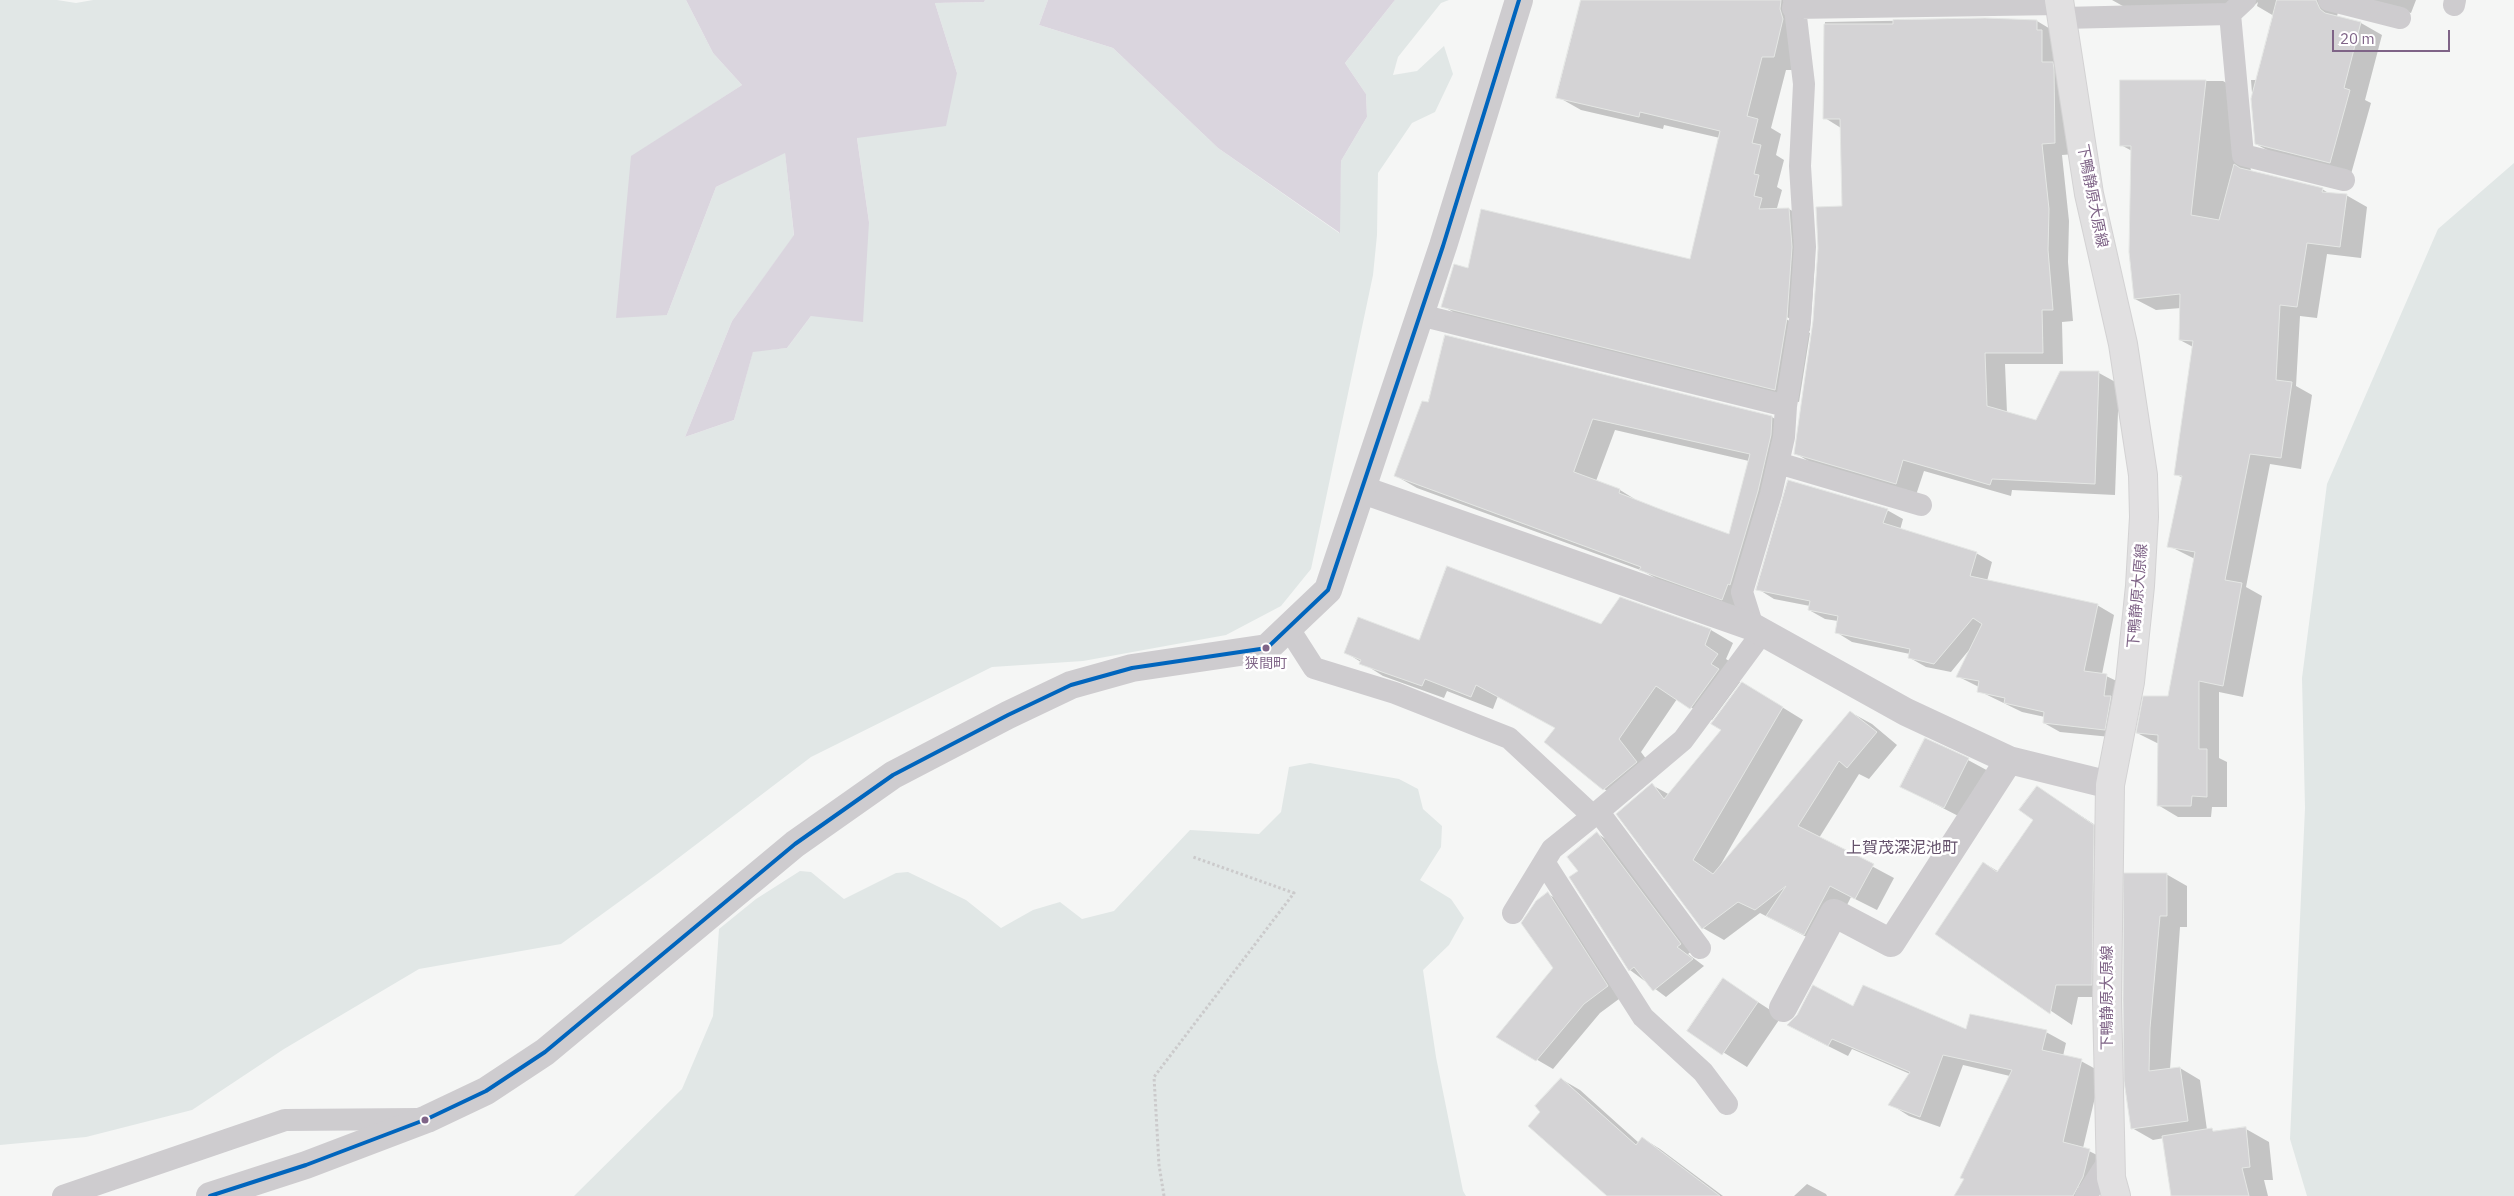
<!DOCTYPE html>
<html>
<head>
<meta charset="utf-8">
<style>
  body { margin:0 }
  #map { position:relative; width:2514px; height:1196px; overflow:hidden; background:#f5f6f5; font-family:"IBM Plex Sans",sans-serif }
  canvas { display:block }
  .scale { position:absolute; left:2332px; top:30px; width:118px; height:22px; box-sizing:border-box; border:2px solid #7f6487; border-top:0; padding-left:6px; font-size:15px; line-height:18px; white-space:nowrap; color:#7f6487; -webkit-text-stroke:4px #fff; paint-order:stroke }
</style>
</head>
<body>
<div id="map">
<canvas width="2514" height="1196"></canvas>
<div class="scale">20 m</div>
</div>
<script>
const g = document.querySelector('canvas').getContext('2d');
g.lineJoin = 'round';
function paint(path, color) { g.fillStyle = color; g.fill(path, 'evenodd'); }
function strokePath(path, color, width, dash) { g.strokeStyle = color; g.lineWidth = width; g.lineCap = dash ? 'butt' : 'round'; g.setLineDash(dash || []); g.stroke(path); }
function label(font, color, halo, rows, align = 'center') {
  g.font = font + ' "IBM Plex Sans","Noto Sans JP",sans-serif'; g.lineWidth = 5; g.setLineDash([]); g.textBaseline = 'middle'; g.strokeStyle = halo; g.fillStyle = color; for (const [text, x, y, turn = 0] of rows) {
    g.save(); g.translate(x, y); g.rotate((+turn || 0) * Math.PI / 180); g.textAlign = isNaN(turn) ? turn : align; if (halo) g.strokeText(text, 0, 0); g.fillText(text, 0, 0); g.restore();
  }
}
paint(new Path2D(`
  M0 0H57L76 3 93 0H686L713 53 742 85 631 157 667 315 716 187 785 152 794 236 732 321 685 437 734 420 753 351 787 348 811 316 869 222 857 138 957 73 935 3 984 2 985 0H1048L1039 25 1113 48 1218 148 1339 233 1341 161 1367 117 1366 94 1345 63 1395 0H1449L1441 3 1398 57 1393 75 1417 71 1444 46 1453 74 1435 112 1412 123 1378 173 1377 235 1373 275 1311 569 1281 606 1226 635 1083 661 992 667 811 757 660 872 561 944 419 969 284 1049 192 1110 86 1137 0 1145Z
  M2514 163V1196H2307L2290 1139 2305 808 2302 678 2327 484 2438 229Z
  M1310 763 1399 779 1418 789 1423 809 1442 826 1441 847 1420 880 1451 899 1464 918 1449 945 1423 970 1436 1057 1463 1191 1466 1196H574L682 1089 713 1016 719 929 756 899 800 871 811 872 844 899 896 873 908 872 966 900 1001 928 1033 910 1060 902 1082 919 1114 911 1190 830 1259 834 1281 812 1289 767Z`), '#e1e7e6');
paint(new Path2D(`
  M686 0H985L984 2 935 3 957 73 946 126 857 138 869 222 863 322 811 316 787 348 753 352 734 420 685 437 732 321 794 235 785 153 716 187 667 315 616 318 631 156 742 85 713 53Z
  M1048 0H1395L1345 63 1366 94 1367 117 1341 161 1340 233 1218 148 1113 48 1039 25Z`), '#dad5de');
paint(new Path2D(`
  M1581 0H1814L1805 9 1797 70H1786L1771 128 1781 134 1776 155 1784 160 1777 187 1782 190 1777 208 1789 209 1813 223 1815 261 1810 331 1782 314 1781 316 1810 333 1799 402 1466 320 1443 306 1468 270 1691 261 1720 138 1664 125 1663 129 1581 110 1558 97Z
  M2112 0H2350L2341 2 2337 16 2361 23 2382 35 2365 100 2371 103 2351 174 2278 156 2256 144 2251 80H2257L2274 16 2257 6 2258 2 2246 13 2130 10Z
  M2359 0H2416L2411 13Z
  M1996 19 2037 21 2057 33 2075 154 2062 155 2069 221 2068 262 2073 321 2062 322 2063 364H2005L2007 413 2037 422 2099 373 2119 384 2115 495 2012 490 2011 496 1924 471 1916 495 1815 465 1795 453 1843 207 1841 128 1825 118V22Z
  M2121 81H2223L2243 92 2251 172 2322 189 2330 194 2346 195 2367 207 2361 258 2327 254 2317 318 2300 316 2296 386 2312 395 2301 469 2270 464 2246 587 2262 596 2243 697 2219 692V758L2227 762V807H2212L2211 817H2178L2158 805 2159 744 2137 733 2169 697 2195 559 2169 546 2183 478 2175 474 2193 347 2180 340 2181 308 2156 310 2135 299 2132 151 2121 145Z
  M1429 403 1772 417 1793 430 1744 611 1662 582 1643 571 1417 488 1396 476ZM1615 430 1749 461 1730 536 1641 503 1620 490 1596 481Z
  M1887 510 1903 519 1900 530 1976 553 1992 562 1987 581 2097 605 2114 615 2102 674 2123 684 2121 738 2060 732 2044 723 2045 717 2022 712 1979 691V687L1957 676 1969 650 1951 672 1926 667 1910 658V654L1852 642 1836 632 1838 621 1825 619 1809 610 1810 606 1774 599 1758 589Z
  M1621 598 1711 630 1733 643 1726 659 1739 668 1732 677 1740 682 1712 720 1677 699 1641 752 1658 775 1626 802 1604 789 1556 728 1498 696 1493 709 1447 691 1444 698 1383 676 1345 652 1420 642 1602 626Z
  M1764 696 1803 720 1717 871 1850 712 1872 724 1897 745 1869 779 1859 774 1819 838 1894 878 1877 910 1851 897 1826 947 1760 913 1724 940 1703 928 1652 785 1670 795Z
  M1968 760 1992 773 1968 821 1902 787Z
  M2037 787 2115 838 2113 997H2078L2072 1025 1937 934 1984 863 1999 872 2035 820Z
  M1598 834 1609 841 1692 951 1688 954 1704 966 1666 997 1630 970 1580 871Z
  M2166 874 2187 886V927H2180L2170 1069 2180 1068 2200 1080 2207 1130 2217 1132 2246 1129 2269 1142 2273 1180H2264L2268 1196H2173L2164 1138 2153 1140 2132 1128 2126 1081Z
  M1548 894 1564 903 1623 996 1600 1013 1553 1069 1498 1037 1555 968Z
  M1724 980 1781 1017 1747 1067 1689 1031Z
  M1854 1008 1967 1030 2046 1032 2066 1043 2063 1056 2081 1061 2101 1072 2083 1148 2109 1161 2100 1191 2079 1186 2076 1196H1956L2010 1076 1963 1065 1940 1127 1909 1116 1890 1104 1910 1074 1852 1049 1848 1056 1808 1036Z
  M1561 1079 1580 1090 1639 1143 1642 1138 1660 1149 1723 1196H1609L1542 1112Z
  M1807 1184 1826 1194 1827 1196H1794Z`), '#0003');
const building = new Path2D(`
  M1581 0H1781L1780 9 1783 19 1774 57H1762L1747 116 1758 119 1752 143 1761 145 1754 174 1759 175 1754 196 1762 198 1759 209 1789 208 1792 247 1787 318 1775 390 1441 307 1454 264 1468 268 1481 209 1690 259 1720 131 1640 112 1639 117 1556 98Z
  M2277 0H2316L2320 9 2325 13 2361 22 2344 88 2350 90 2330 163 2255 144 2251 99Z
  M1985 18 2037 20V30H2042V62H2053L2054 69 2055 143 2042 144 2049 209 2048 250 2053 310H2042L2043 353H1985L1987 406 2036 420 2060 371H2099L2095 484 1992 479 1990 485 1903 460 1896 484 1794 454 1813 321 1818 248 1816 207 1842 206 1840 119H1823L1824 24H1893V20Z
  M2120 80H2206L2191 215 2219 220 2234 164 2240 168 2323 188 2322 192 2347 194 2340 247 2307 243 2297 307 2280 305 2276 380 2292 382 2281 458 2250 454 2225 580 2242 583 2223 686 2199 681V749H2207V797L2192 796 2191 806H2157L2158 735 2136 733 2143 696H2168L2195 552 2167 547 2182 476 2174 475 2193 341 2179 340 2180 294 2134 299 2129 252 2131 146H2120Z
  M1445 335 1772 416 1771 435 1758 491 1730 585 1728 584 1722 600 1639 570 1641 567 1394 476 1422 401 1428 402ZM1593 419 1750 454 1729 534 1665 511 1619 493 1620 489 1574 472Z
  M1788 480 1888 509 1883 523 1977 552 1970 576 2098 604 2084 671 2107 674 2104 696H2111L2105 730 2043 723 2044 712 2004 703 2005 698 1977 692 1979 681 1956 677 1982 624 1973 618 1934 664 1908 658 1910 649 1835 633 1838 616 1808 610 1810 601 1756 590Z
  M1447 566 1601 624 1620 597 1711 629 1705 645 1718 654 1711 664 1719 669 1690 709 1656 686 1619 739 1637 762 1603 790 1544 742 1555 728 1476 685 1471 697 1425 679 1422 686 1359 664 1361 660 1344 653 1358 617 1419 640Z
  M1742 682 1783 707 1693 860 1713 874 1850 711 1877 732 1847 768 1839 761 1798 826 1874 864 1855 899 1830 886 1804 935 1766 916 1786 886 1755 910 1738 902 1702 929 1616 814 1652 783 1664 799 1721 730 1711 724Z
  M1925 738 1969 758 1944 808 1900 787Z
  M2037 786 2094 825 2092 985H2056L2050 1014 1935 934 1983 862 1997 872 2033 820 2019 810Z
  M1597 832 1681 944 1677 947 1693 959 1653 991 1634 967 1629 971 1569 877 1578 871 1567 857Z
  M2124 873H2167V916H2160L2150 1028 2149 1071 2180 1067 2188 1121 2131 1129 2124 1081 2123 1000Z
  M1548 892 1608 986 1584 1004 1536 1061 1496 1037 1553 968 1521 923 1536 901Z
  M1723 978 1758 1002 1722 1055 1687 1031Z
  M1813 985 1853 1006 1863 985 1966 1029 1970 1014 2047 1030 2042 1050 2082 1059 2063 1142 2090 1149 2083 1177 2073 1196H1954L1964 1179 1960 1178 2012 1070 1943 1055 1920 1117 1888 1105 1910 1072 1832 1039 1828 1046 1787 1025 1797 1015Z
  M1561 1078 1636 1145 1642 1137 1720 1196H1607L1528 1126 1540 1112 1535 1106Z
  M2246 1127 2250 1167 2242 1168 2249 1196H2171L2162 1136 2212 1128 2213 1131Z`);
paint(building, '#d4d3d5');
strokePath(building, '#e4e6e4', 1);
const primary = new Path2D(`
  M2059 0 2089 194 2123 344 2143 475 2144 517 2140 586 2130 682 2110 785 2107 1000 2111 1178 2116 1196`);
strokePath(primary, '#d3d2d3', 30);
strokePath(new Path2D(`
  M1164 1196 1159 1165 1154 1077 1294 893 1193 857`), '#cbcacb', 3, [2.5, 2.5]);
strokePath(new Path2D(`
  M2329 0 2400 18
  M2454 5 2455 0
  M1793 8 2059 4
  M2230 14 2245 0
  M2063 18 2230 14 2243 155 2344 180
  M1420 315 1786 406
  M1778 463 1921 505
  M1753 627 1742 592 1771 494 1784 437 1786 406 1800 320 1805 247 1800 166 1804 84 1794 0
  M1289 629 1314 668 1395 693 1509 738 1593 816 1683 740 1762 633
  M1598 811 1700 948
  M1544 862 1643 1017 1703 1072 1727 1104
  M1513 913 1552 849 1593 816
  M63 1196 285 1120 419 1119
  M2086 1196 2110 1159`), '#cecccf', 22);
strokePath(new Path2D(`
  M1363 490 1753 627 1906 712 2009 760 2110 785
  M1783 1008 1834 913 1891 943 2009 760`), '#cecccf', 28);
strokePath(new Path2D(`
  M210 1196 306 1165 427 1119 486 1091 545 1052 795 844 893 775 1008 715 1071 685 1132 668 1267 648 1328 590 1443 246 1519 0`), '#cecccf', 28);
strokePath(primary, '#e1e0e1', 28);
strokePath(new Path2D(`
  M210 1196 306 1165 427 1119 486 1091 545 1052 795 844 893 775 1008 715 1071 685 1132 668 1267 648 1328 590 1443 246 1519 0`), '#0065bd', 4);
for (const [x, y, r, color] of [
  [1266,648,4.5,"#7f6487"],
  [425,1120,4.5,"#7f6487"]
]) { const dot = new Path2D(); dot.arc(x, y, r, 0, 2 * Math.PI); g.fillStyle = color; g.fill(dot); strokePath(dot, '#fff', 2); }
label('14px', '#7f6487', '#fff', [
  ["狭間町",1266,664]
]);
label('15px', '#7f6487', '#fff', [
  ["下鴨静原大原線",2092,196,79],
  ["下鴨静原大原線",2138,596,-85],
  ["下鴨静原大原線",2108,998,-90]
]);
label('16px', '#65526c', '#fff', [
  ["上賀茂深泥池町",1902,848]
]);
</script>
</body>
</html>
